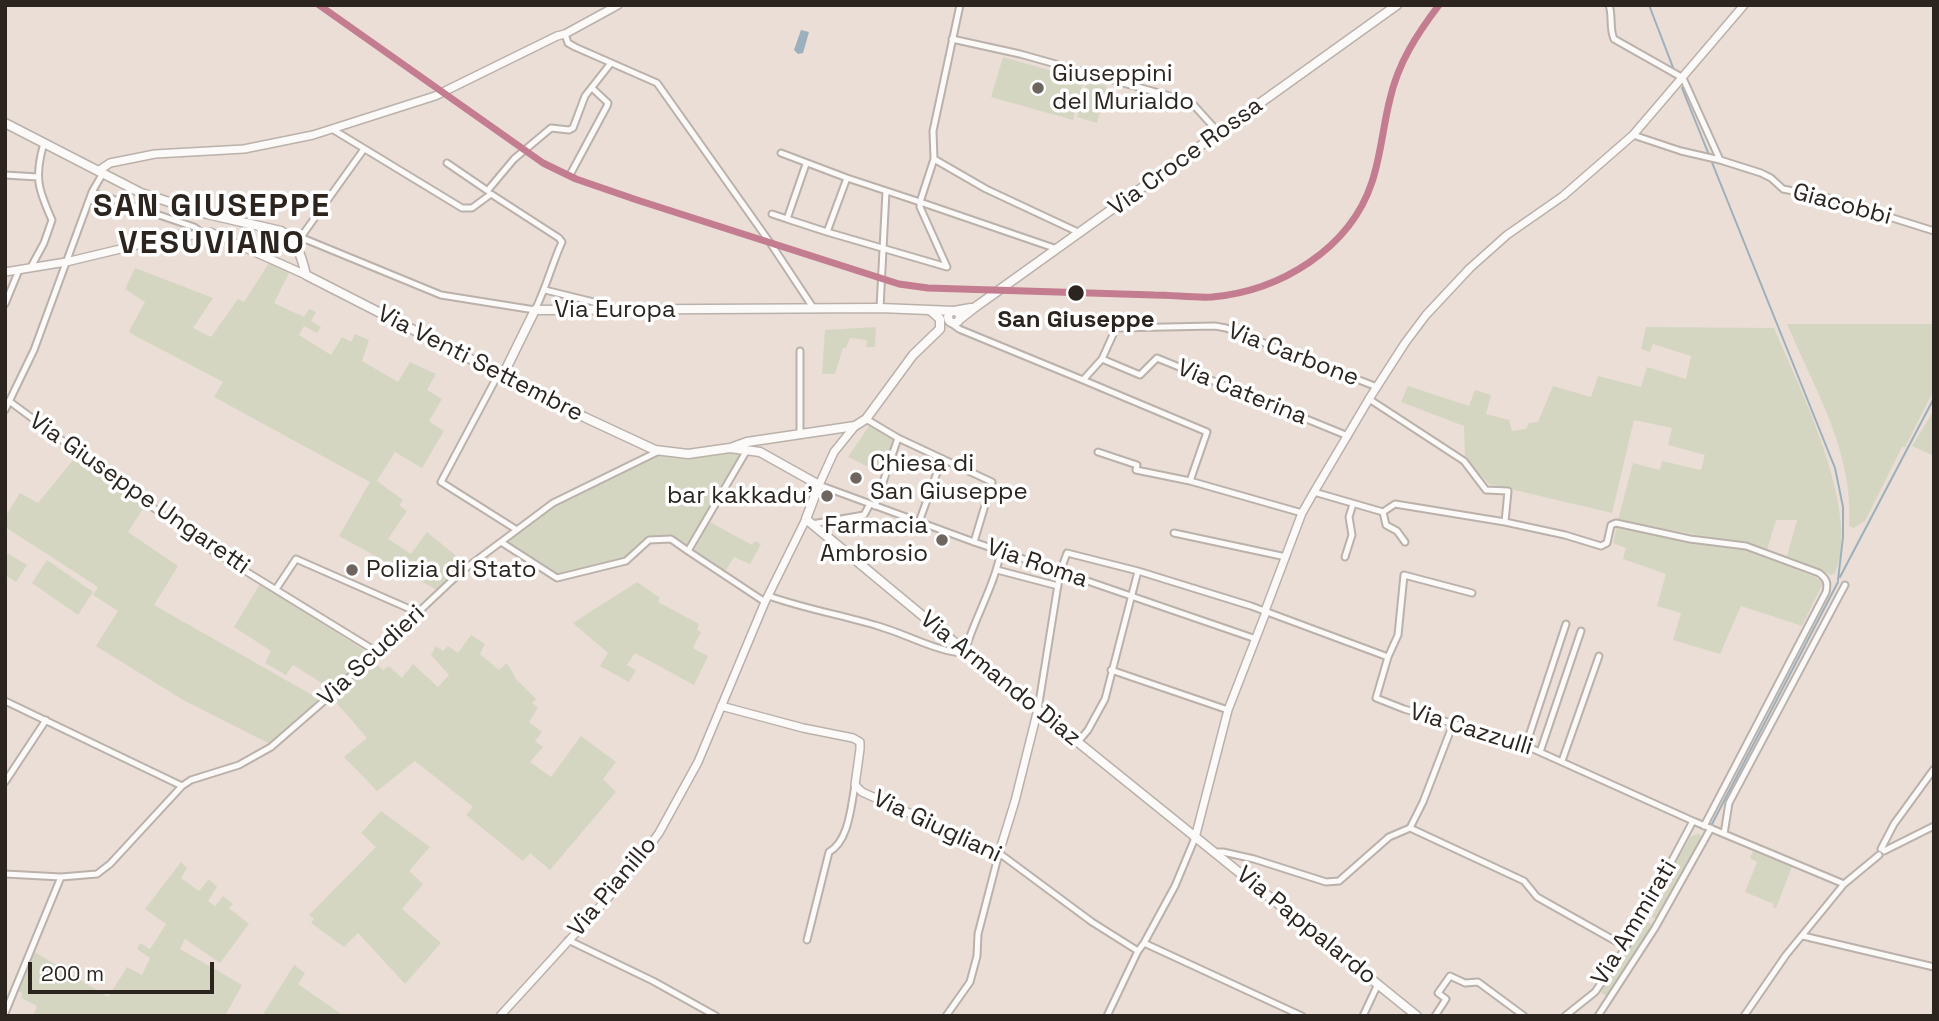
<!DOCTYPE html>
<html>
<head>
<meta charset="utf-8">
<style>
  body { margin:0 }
  #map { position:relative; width:1939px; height:1021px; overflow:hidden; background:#eaded6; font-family:"Space Grotesk",sans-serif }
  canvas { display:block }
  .frame { position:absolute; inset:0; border:7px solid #2c241f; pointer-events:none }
  .scale { position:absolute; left:28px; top:962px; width:186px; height:32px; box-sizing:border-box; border:4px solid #2c241f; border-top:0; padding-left:9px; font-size:21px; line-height:24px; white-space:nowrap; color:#2c241f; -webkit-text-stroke:5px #fff; paint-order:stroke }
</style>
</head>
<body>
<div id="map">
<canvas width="1939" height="1021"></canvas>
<div class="frame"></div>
<div class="scale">200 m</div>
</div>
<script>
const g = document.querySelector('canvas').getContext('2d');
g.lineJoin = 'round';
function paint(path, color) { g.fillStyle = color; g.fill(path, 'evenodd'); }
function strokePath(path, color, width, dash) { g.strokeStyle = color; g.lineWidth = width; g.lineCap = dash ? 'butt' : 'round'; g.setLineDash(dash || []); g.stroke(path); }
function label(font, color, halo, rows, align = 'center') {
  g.font = font + ' "Space Grotesk",sans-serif'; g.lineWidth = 7; g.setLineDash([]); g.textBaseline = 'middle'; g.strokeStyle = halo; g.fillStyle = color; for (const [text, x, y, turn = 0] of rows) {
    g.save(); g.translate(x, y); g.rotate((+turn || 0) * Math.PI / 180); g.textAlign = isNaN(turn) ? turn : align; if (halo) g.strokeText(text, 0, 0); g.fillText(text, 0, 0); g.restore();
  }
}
paint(new Path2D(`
  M1003 57 1084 80 1073 120 991 97Z
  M1087 81 1107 86 1097 123 1077 117Z
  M269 263 289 273 274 303 304 317 309 309 316 312 311 321 321 327 317 333 304 326 299 335 331 355 342 337 351 342 355 334 369 340 362 361 398 382 410 362 436 374 427 390 442 399 429 421 444 431 422 468 395 452 377 481 403 500 399 505 407 511 388 539 411 554 427 532 465 563 437 590 339 536 370 482 214 397 223 382 130 333 129 331 145 302 125 289 135 268 213 298 193 328 211 337 238 299 244 302Z
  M1787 324H1934V390L1905 447H1902L1865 521 1854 528 1849 526C1854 452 1815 390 1787 324Z
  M876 327 875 347H866L867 340 850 338 846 348H843L835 374H822L825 330Z
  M1646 327 1774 328C1799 387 1862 511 1835 573L1831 575 1787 556 1797 520H1776L1767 550 1751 545 1618 520 1633 463 1660 470 1662 461 1701 470 1705 455 1668 445 1672 428 1634 420 1612 513 1489 484 1465 458 1464 426 1401 402 1408 386 1469 406 1475 390 1491 395 1486 414 1509 420 1512 431 1526 429 1529 423 1538 422 1553 386 1591 397 1598 376 1641 387 1647 367 1686 379 1691 356 1653 344 1650 352 1641 349Z
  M1934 410V456L1912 446Z
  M869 426 894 438 883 474 848 457Z
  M729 450 743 452 687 548 672 536 647 537 624 559 557 576 506 542 555 505 660 453Z
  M78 454 146 504 128 532 178 566 154 605 321 700 270 744 183 700 96 646 118 611 93 595 98 587 5 527V517L20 493 38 503Z
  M710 522 752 545 755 541 761 544 750 564 734 557 724 573 693 552Z
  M1617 525 1749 551 1822 580 1823 583 1802 626 1741 606 1720 654 1673 640 1681 613 1657 606 1666 574 1623 559 1626 548 1613 543Z
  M5 552 27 565 16 582 5 575Z
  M47 560 93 592 78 615 32 583Z
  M637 582 660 598 658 602 699 624 697 630 701 632 693 648 708 656 694 685 635 653 627 665 636 670 629 682 600 666 608 653 573 623Z
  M260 584 370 654 331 689 293 665 286 675 265 663 271 651 234 627Z
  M471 635 485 644 480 654 499 670 507 663 516 679 536 699 532 703 538 708 529 722 542 732 535 741 543 747 530 762 551 777 581 736 616 762 603 779 616 792 550 870 530 853 523 861 466 815 473 807 415 761 377 791 344 757 367 738 333 699 373 661 383 670 389 666 402 678 413 664 438 687 449 675 431 655 436 646 443 651 448 646 458 653Z
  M381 811 430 847 409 871 423 884 402 909 441 943 405 984 358 933 344 947 311 923 314 919 309 915 376 847 361 833Z
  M1699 833 1702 838 1658 920 1652 917 1668 886 1666 880 1690 837Z
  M1753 851 1792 867 1776 908 1773 907 1774 904 1745 892 1757 862 1750 858Z
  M181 862 187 868 181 878 199 891 209 879 217 887 208 901 215 906 223 896 233 904 229 908 249 924 220 963 185 939 180 949 242 985 225 1016H33L37 1006 21 998 22 993 18 991 35 952 108 997 127 967 142 975 150 958 137 949 140 943 150 949 166 924 145 909Z
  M1645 921 1654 925 1607 997 1599 991 1621 961Z
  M294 965 305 973 298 984 344 1016H262Z`), '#d5d6c2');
paint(new Path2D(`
  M801 30 809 32 803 53 798 54 794 50Z`), '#9cafbd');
strokePath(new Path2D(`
  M1649 5 1674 70
  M1682 88 1709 155
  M1711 160 1835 468 1843 507V537L1838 580
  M1840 577 1934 398
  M1712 824 1838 582`), '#9cafbd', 2);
const minor = new Path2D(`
  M960 5 933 131 934 159 986 189 1080 233
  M1609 5C1613 16 1609 28 1614 39L1683 78 1720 160 1761 173 1771 178 1783 189 1829 198 1934 231
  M565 34 568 43 575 47 657 83 771 244 814 309
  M952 39 1020 54 1191 102 1219 133
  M1633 135 1681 151 1720 160
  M781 153 847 178
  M934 159 920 202 1057 249
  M447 163 488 191
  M806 164 787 219 827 232
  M571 173 607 106 608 103 592 88
  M5 175 38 177
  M847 178 920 202V207L947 267 827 232Z
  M488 190 514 159 551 128 569 130 573 128 585 96 611 63
  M92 192 194 227 201 232
  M772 214 787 219
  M290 236 295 235 441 295 535 310C546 288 552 264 562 242L559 238 491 194 472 208H462L332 129
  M301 237 364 149
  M31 267 44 243 52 220C38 189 34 177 44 143
  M545 290 614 307
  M5 304 19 270
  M880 308 886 191
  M951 323 959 329 1083 380 1102 359 1116 328 1215 326 1226 328 1377 387
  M800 351V435
  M1102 359 1140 375 1157 358 1348 436
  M499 373 441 482 517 530
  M1083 380 1207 432 1190 481
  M1369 399 1464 461 1486 490 1508 491 1505 522 1395 504 1383 512
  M9 401 208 548 377 652
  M5 410 34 350 92 192 103 173
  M866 419 898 438 992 482 974 542
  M1098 452 1137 465 1136 470 1190 481 1302 513
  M819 485 974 542 1256 639
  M1314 492 1383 512 1386 525 1397 531 1405 542
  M875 506 898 438
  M919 522 942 459
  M1505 522 1565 535 1601 546 1607 543 1611 525 1616 523 1690 539 1746 546 1819 573C1827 579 1828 583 1826 592L1704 826
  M812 524 864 515 870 504
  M1174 533 1286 557
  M501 542 557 578 626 561 649 540 671 539 688 551 747 450
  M688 551 765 602
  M1345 557 1352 535 1349 517 1353 504
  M997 570 1058 586
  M276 589 296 559 419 613
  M1472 593 1404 575 1398 635 1388 657 1376 698 1404 709 1522 744 1693 821 1844 884
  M769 596C805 609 842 615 878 626 906 634 931 649 960 653L965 651C975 617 994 587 1001 551
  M1111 670 1228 710
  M5 701 182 786
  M1038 709 1060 572 1067 553 1138 571 1251 606 1388 657
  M1078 742 1088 730 1105 699 1138 571
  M1526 745 1566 624
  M1540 752 1581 631
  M1562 761 1599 656
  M5 782 46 720
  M1410 828 1524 881 1537 897 1626 947
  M1724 834 1729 803 1845 585
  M1881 849 1894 824 1934 769
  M1884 851 1934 826
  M1214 852H1223L1254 859 1326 882 1339 881 1389 837 1410 828 1423 802 1453 724
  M5 874 61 877 97 874 110 864 182 786 191 780 239 765 271 747 325 700 462 571 553 503 657 452
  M1803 936 1934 967
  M568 940 653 981 716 1016
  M807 940 829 852C849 841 851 806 855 785
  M1144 943 1302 1016
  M5 1013 61 877
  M946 1016 970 982 977 956 978 934 999 853 1092 922 1138 951
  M1107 1016 1138 951 1144 943 1175 886 1195 838
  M1363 1016 1378 984
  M1435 1016 1446 999 1438 993 1450 976 1465 983 1478 982 1524 1016
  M1565 1016 1595 992 1626 947 1693 821
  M1598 1016 1655 928 1711 828
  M1744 1016 1786 955 1844 884 1879 855`);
const tertiary = new Path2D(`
  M98 171 110 163 155 154 244 149 313 135 435 96 557 36 565 34 618 5
  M5 272 66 262 137 245 210 232 306 275
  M819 485 834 452 855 426
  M1265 611 1302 513 1314 492 1369 399 1405 343 1426 315 1470 268 1507 235 1563 196 1633 135 1744 5
  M721 706 803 728 853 738 860 742V749L855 785 862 792 999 853 1015 801 1038 709
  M1195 838 1228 710 1266 612
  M500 1016 625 879 659 833 698 762 765 602 806 519`);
const secondary = new Path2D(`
  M5 123 141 193 207 214 281 231C297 240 302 258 306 275L584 417 655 450 688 454 730 448 760 452 819 485 806 519 812 524 965 651 1417 1016
  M948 317a6 6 0 1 1 12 0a6 6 0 1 1-12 0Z
  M960 319 974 308 1397 5
  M503 375 535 310 880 308 954 311 971 308
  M733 447 747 442 855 426 866 419 913 355 940 329V319L931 311`);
strokePath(minor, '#bab1ab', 9);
strokePath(tertiary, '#bab1ab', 10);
strokePath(secondary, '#bab1ab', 11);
strokePath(minor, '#fcfaf9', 5);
strokePath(tertiary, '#fcfaf9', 7);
strokePath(secondary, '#fcfaf9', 8);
strokePath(new Path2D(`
  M319 5 543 163 576 179 637 200 899 284 928 288 1154 295C1174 295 1192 298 1212 297 1280 291 1350 249 1372 182 1381 155 1383 126 1390 99 1398 63 1417 34 1439 5`), '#c47c90', 7);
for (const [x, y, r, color] of [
  [1038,88,7,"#6e655f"],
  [1076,293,9,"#2c241f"],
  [856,478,7,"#6e655f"],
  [827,496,7,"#6e655f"],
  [942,540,7,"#6e655f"],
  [352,570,7,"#6e655f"]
]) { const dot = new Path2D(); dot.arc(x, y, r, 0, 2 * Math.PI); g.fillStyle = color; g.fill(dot); strokePath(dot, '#fff', 2.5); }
label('24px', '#2c241f', '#fff', [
  ["Giuseppini",1052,74],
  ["del Murialdo",1052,102],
  ["Chiesa di",870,464],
  ["San Giuseppe",870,492],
  ["bar kakkadu'",813,496,"right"],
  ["Farmacia",928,526,"right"],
  ["Ambrosio",928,554,"right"],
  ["Polizia di Stato",366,570]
], 'left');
label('24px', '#2c241f', '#fff', [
  ["Via Croce Rossa",1186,157,-36],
  ["Giacobbi",1842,205,15],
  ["Via Europa",615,310],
  ["Via Carbone",1293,355,21],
  ["Via Venti Settembre",480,364,27],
  ["Via Caterina",1242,393,22],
  ["Via Giuseppe Ungaretti",139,494,35],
  ["Via Roma",1037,564,19],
  ["Via Scudieri",372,656,-43],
  ["Via Armando Diaz",1000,679,39],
  ["Via Cazzulli",1471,730,17],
  ["Via Giugliani",937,827,25],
  ["Via Pianillo",613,887,-50],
  ["Via Ammirati",1635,923,-59],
  ["Via Pappalardo",1306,926,39]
]);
label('bold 24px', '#2c241f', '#fff', [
  ["San Giuseppe",1076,320]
]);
g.letterSpacing = '2px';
label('bold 32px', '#2c241f', '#fff', [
  ["SAN GIUSEPPE",212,207],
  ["VESUVIANO",212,244]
]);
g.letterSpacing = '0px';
</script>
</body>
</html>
